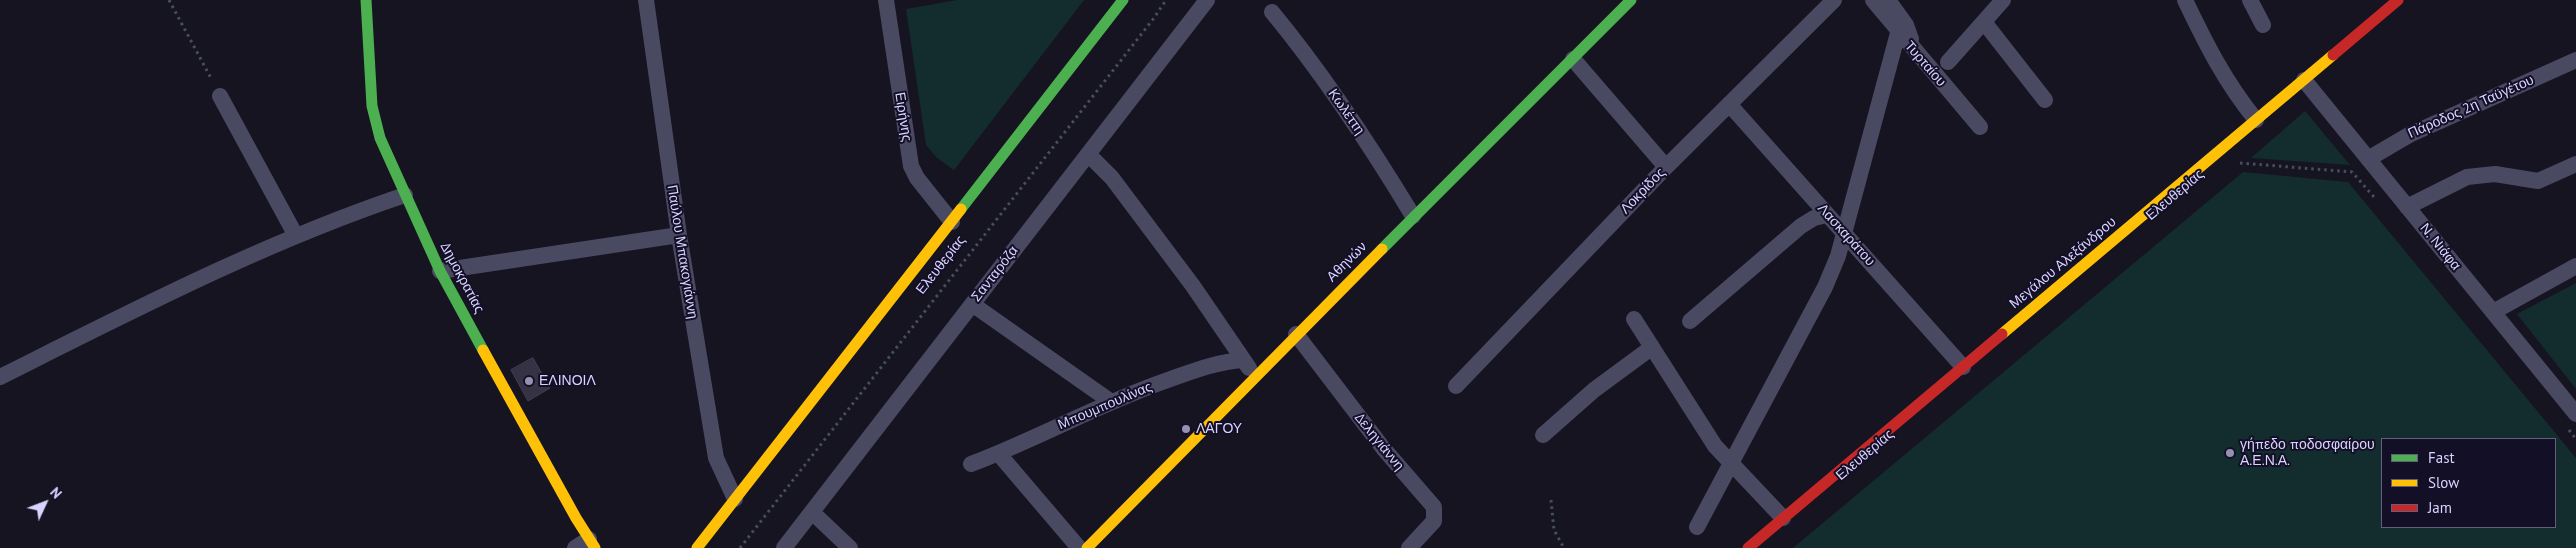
<!DOCTYPE html>
<html>
<head>
<meta charset="utf-8">
<style>
  body { margin:0 }
  #map { position:relative; width:2576px; height:548px; overflow:hidden; background:#161421; font-family:"PT Sans",sans-serif }
  canvas { display:block }
  .legend { position:absolute; left:2381px; top:438px; width:175px; height:90px; box-sizing:border-box; background:#130f26; border:1px solid #625e7d; margin:0; padding:6px 9px; list-style:none; font-size:15px; color:#d9d4ff }
  .legend li { display:flex; align-items:center; gap:10px; height:25px }
  .legend b { width:25px; border:1px solid #625e7d }
  .north { position:absolute; left:20px; top:478px; width:50px; height:50px; -webkit-text-stroke:4px #130f26; paint-order:stroke; rotate:47deg; font-size:14px; font-weight:700; line-height:20px; text-align:center; color:#d9d4ff }
  .north::after { content:''; display:block; margin:auto; width:18px; height:22px; background:#d9d4ff; clip-path:polygon(50% 0,100% 100%,50% 72%,0 100%) }
</style>
</head>
<body>
<div id="map">
<canvas width="2576" height="548"></canvas>
<ul class="legend">
<li><b style="height:6px;background:#4caf50"></b>Fast</li>
<li><b style="height:6px;background:#ffc107"></b>Slow</li>
<li><b style="height:6px;background:#c62828"></b>Jam</li>
</ul>
<div class="north">N</div>
</div>
<script>
const g = document.querySelector('canvas').getContext('2d');
g.lineJoin = 'round';
function paint(path, color) { g.fillStyle = color; g.fill(path, 'evenodd'); }
function strokePath(path, color, width, dash) { g.strokeStyle = color; g.lineWidth = width; g.lineCap = dash ? 'butt' : 'round'; g.setLineDash(dash || []); g.stroke(path); }
function label(font, color, halo, rows, align = 'center') {
  g.font = font + ' "PT Sans",sans-serif'; g.lineWidth = 4; g.setLineDash([]); g.textBaseline = 'middle'; g.strokeStyle = halo; g.fillStyle = color; for (const [text, x, y, turn = 0] of rows) {
    g.save(); g.translate(x, y); g.rotate((+turn || 0) * Math.PI / 180); g.textAlign = isNaN(turn) ? turn : align; if (halo) g.strokeText(text, 0, 0); g.fillText(text, 0, 0); g.restore();
  }
}
paint(new Path2D(`
  M957 0H1084L954 170 937 158 926 145 906 9Z
  M2305 111 2350 165 2251 158Z
  M2243 172 2348 182 2576 458V548H1793ZM2382 439H2555V527H2382Z
  M2576 283V389L2517 314Z`), '#132c2d');
const building = new Path2D(`
  M533 358 550 388 528 401 511 370Z`);
paint(building, '#343243');
strokePath(building, '#433f54', 1);
strokePath(new Path2D(`
  M169 0 212 80
  M2240 163 2352 172 2374 197
  M2569 430 2576 439
  M1551 500 1554 530 1564 548
  M740 548 1154 18 1166 0`), '#44505f', 3, [2.5, 4]);
strokePath(new Path2D(`
  M646 0 679 235 716 458 735 499
  M886 0 911 166 917 178 952 222
  M1873 0 1980 127
  M1888 0 1906 25 1911 39
  M2185 0C2206 44 2225 82 2256 120
  M2250 0 2263 25
  M1272 12C1325 76 1370 145 1413 216
  M1984 22 2045 100
  M1573 59 1666 167
  M1948 62 2003 0
  M2304 80 2576 414
  M220 96 296 236
  M1729 104 1963 367
  M1088 154 1112 178 1193 286 1249 368
  M2368 159 2409 135 2576 60
  M2407 207 2467 177 2495 174 2538 181 2576 164
  M440 271 679 235
  M972 304 1110 401
  M2493 312 2576 266
  M1634 319 1715 446 1783 518
  M1690 321 1801 226 1814 218 1827 215
  M1296 334 1383 448 1434 507V521L1409 548
  M0 377C132 311 265 242 405 195
  M1456 386 1666 167 1834 0
  M1543 435 1594 390 1651 348
  M998 453 1079 548
  M971 464C1037 439 1099 404 1165 381 1191 372 1215 362 1243 360
  M812 512 850 548
  M1697 527 1825 287 1838 256 1898 33
  M575 548 589 539
  M784 548 1207 0`), '#4a4962', 16);
strokePath(new Path2D(`
  M366 0 372 106 380 138 440 271 483 350
  M961 209 1123 0
  M1382 249 1631 0`), '#4caf50', 11);
strokePath(new Path2D(`
  M2002 334 2333 55
  M483 350 576 518 595 548
  M697 548 961 209
  M1087 548 1382 249`), '#ffc107', 11);
strokePath(new Path2D(`
  M2333 55 2398 0
  M1748 548 2002 334`), '#c62828', 11);
for (const [x, y, r, color] of [
  [529,381,5,"#9591b1"],
  [1186,429,5,"#9591b1"],
  [2230,453,5,"#9591b1"]
]) { const dot = new Path2D(); dot.arc(x, y, r, 0, 2 * Math.PI); g.fillStyle = color; g.fill(dot); strokePath(dot, '#130f26', 2); }
label('14px', '#d9d4ff', '#130f26', [
  ["Τυρταίου",1925,64,49],
  ["Πάροδος 2η Ταϋγέτου",2471,107,-24],
  ["Κωλέττη",1346,112,55],
  ["Ειρήνης",903,117,81],
  ["Λοκρίδος",1643,191,-46],
  ["Ελευθερίας",2175,195,-40],
  ["Λασκαράτου",1846,235,48],
  ["Ν. Νιάφα",2440,247,51],
  ["Παύλου Μπακογιάννη",682,252,81],
  ["Αθηνών",1347,262,-45],
  ["Μεγάλου Αλεξάνδρου",2063,263,-40],
  ["Ελευθερίας",941,265,-52],
  ["Σανταρόζα",995,274,-52],
  ["Δημοκρατίας",462,278,62],
  ["Μπουμπουλίνας",1105,406,-23],
  ["Δεληγιάννη",1379,442,51],
  ["Ελευθερίας",1865,455,-40]
]);
label('14px', '#d9d4ff', '#130f26', [
  ["ΕΛΙΝΟΙΛ",539,381],
  ["ΛΑΓΟΥ",1196,429],
  ["γήπεδο ποδοσφαίρου",2240,445],
  ["Α.Ε.Ν.Α.",2240,461]
], 'left');
</script>
</body>
</html>
